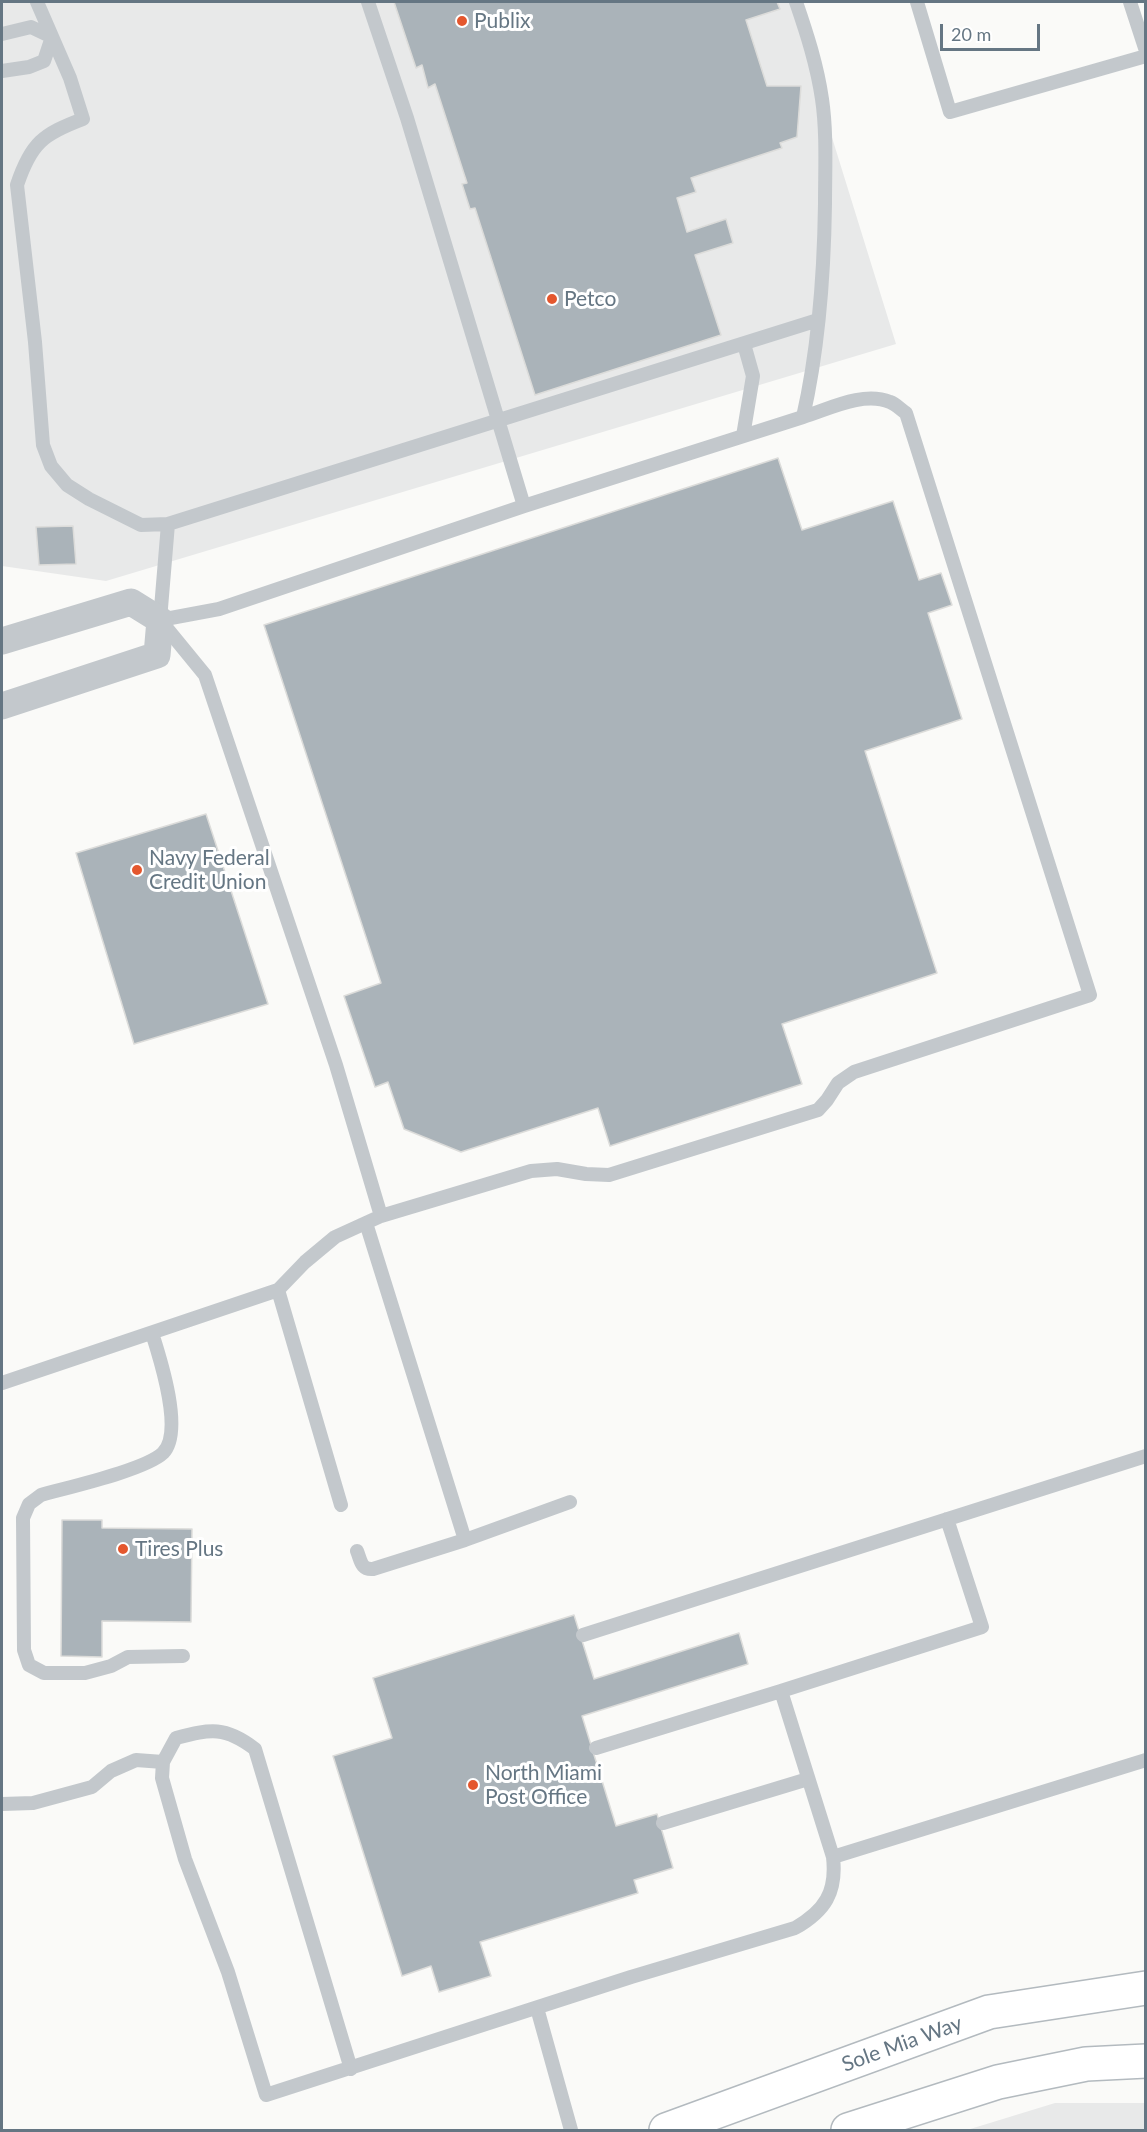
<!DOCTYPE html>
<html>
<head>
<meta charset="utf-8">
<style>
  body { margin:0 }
  #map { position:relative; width:1147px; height:2132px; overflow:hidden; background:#fafaf8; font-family:Lato,sans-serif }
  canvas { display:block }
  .frame { position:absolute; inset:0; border:3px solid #657683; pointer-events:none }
  .scale { position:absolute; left:940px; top:24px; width:100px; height:27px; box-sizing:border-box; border:3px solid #657683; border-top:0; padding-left:8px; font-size:18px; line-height:21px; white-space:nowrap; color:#657683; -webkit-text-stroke:4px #fff; paint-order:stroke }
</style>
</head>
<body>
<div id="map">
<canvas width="1147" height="2132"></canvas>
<div class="frame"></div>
<div class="scale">20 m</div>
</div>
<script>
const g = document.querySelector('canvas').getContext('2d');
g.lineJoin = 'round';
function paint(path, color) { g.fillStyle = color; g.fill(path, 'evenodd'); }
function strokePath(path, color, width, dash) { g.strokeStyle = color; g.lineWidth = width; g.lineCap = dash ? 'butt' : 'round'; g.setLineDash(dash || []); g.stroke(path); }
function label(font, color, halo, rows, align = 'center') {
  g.font = font + ' Lato,sans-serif'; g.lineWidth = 6; g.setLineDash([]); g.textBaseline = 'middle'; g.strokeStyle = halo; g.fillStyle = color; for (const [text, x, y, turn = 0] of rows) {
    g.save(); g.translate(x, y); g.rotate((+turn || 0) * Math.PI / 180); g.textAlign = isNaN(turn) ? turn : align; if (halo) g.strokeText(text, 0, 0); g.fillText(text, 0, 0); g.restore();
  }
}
paint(new Path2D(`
  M2 2H790L896 344 106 581 2 566Z
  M1055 2103H1145V2130H967Z`), '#e8e9e9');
const building = new Path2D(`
  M394 2H777L780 9 746 20 767 86H801L797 137 780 143 782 148 691 178 696 192 677 198 687 232 726 219 733 243 695 255 721 335 535 395 475 208 470 209 462 184 467 183 435 84 428 88 422 65 416 68Z
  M778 458 802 530 893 501 919 580 941 573 952 605 928 613 962 719 865 751 937 973 782 1024 802 1084 610 1146 598 1108 461 1152 404 1129 388 1082 375 1087 344 996 381 983 264 625Z
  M73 526 76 564 39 565 36 527Z
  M206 814 268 1004 134 1044 76 853Z
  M62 1520H102V1528L192 1529 191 1622 102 1621V1657L61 1656Z
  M574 1615 594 1679 739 1633 748 1664 582 1716 616 1826 657 1814 673 1868 634 1880 638 1893 480 1942 491 1976 439 1992 431 1966 402 1976 333 1756 392 1738 373 1678Z`);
paint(building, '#aab3b9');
strokePath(building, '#dcdcda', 1.5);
const secondary = new Path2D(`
  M666 2130 989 2012 1146 1988
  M848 2130 998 2082 1086 2064 1146 2061`);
strokePath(secondary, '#b3babf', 36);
strokePath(new Path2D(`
  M37 2 70 78 83 119C43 134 31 143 17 185L35 342 43 445 51 466 67 485 89 499 141 525 168 524 818 320
  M368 2 407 118 524 506
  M917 2 950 112 1146 56
  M1130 2 1146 51
  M2 34 31 27 52 37 44 61 29 67 2 71
  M743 436 753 376 744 344
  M160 620 219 609 524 506 803 417C819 347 824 275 825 204 825 169 827 133 822 99 817 65 807 34 796 2
  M381 1216 531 1171 557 1169 586 1174 609 1175 818 1110 827 1100 838 1083 854 1072 1090 995 906 413C901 410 896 404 890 402 863 391 829 409 803 417
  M366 1223 465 1540
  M278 1290 341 1505
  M152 1333C160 1358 184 1432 163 1453 145 1470 69 1487 41 1495L29 1504 23 1518 24 1650 29 1665 44 1673H85L111 1666 128 1657 183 1656
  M2 1383 278 1290 305 1262 335 1237 381 1216 336 1065 205 675 160 620 168 524
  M357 1551C361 1561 361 1570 373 1569L465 1540 570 1502
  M583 1635 1146 1456
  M596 1748 781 1691
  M2 1804 33 1803 92 1787 111 1771 136 1760 163 1762
  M663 1823 808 1779
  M833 1857 1146 1760
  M537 2008 571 2130
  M351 2069 255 1749C225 1726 211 1729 176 1738L163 1762 162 1778 185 1859 228 1972 266 2095 631 1977 795 1928C825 1911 837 1892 833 1857L781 1691 982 1627 947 1519`), '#c3c8cc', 14);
strokePath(new Path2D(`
  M2 641 131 602 160 620 157 655 2 706`), '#c3c8cc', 27);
strokePath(secondary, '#fff', 33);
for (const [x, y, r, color] of [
  [462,21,6,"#e4572e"],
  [552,299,6,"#e4572e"],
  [137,870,6,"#e4572e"],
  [123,1549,6,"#e4572e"],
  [473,1785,6,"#e4572e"]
]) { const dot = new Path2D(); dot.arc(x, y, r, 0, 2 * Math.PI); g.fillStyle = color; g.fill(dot); strokePath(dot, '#fff', 2); }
label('21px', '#657683', '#fff', [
  ["Publix",474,21],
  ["Petco",564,299],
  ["Navy Federal",149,858],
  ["Credit Union",149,882],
  ["Tires Plus",135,1549],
  ["North Miami",485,1773],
  ["Post Office",485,1797]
], 'left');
label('21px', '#657683', '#fff', [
  ["Sole Mia Way",902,2044,-20]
]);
</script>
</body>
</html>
